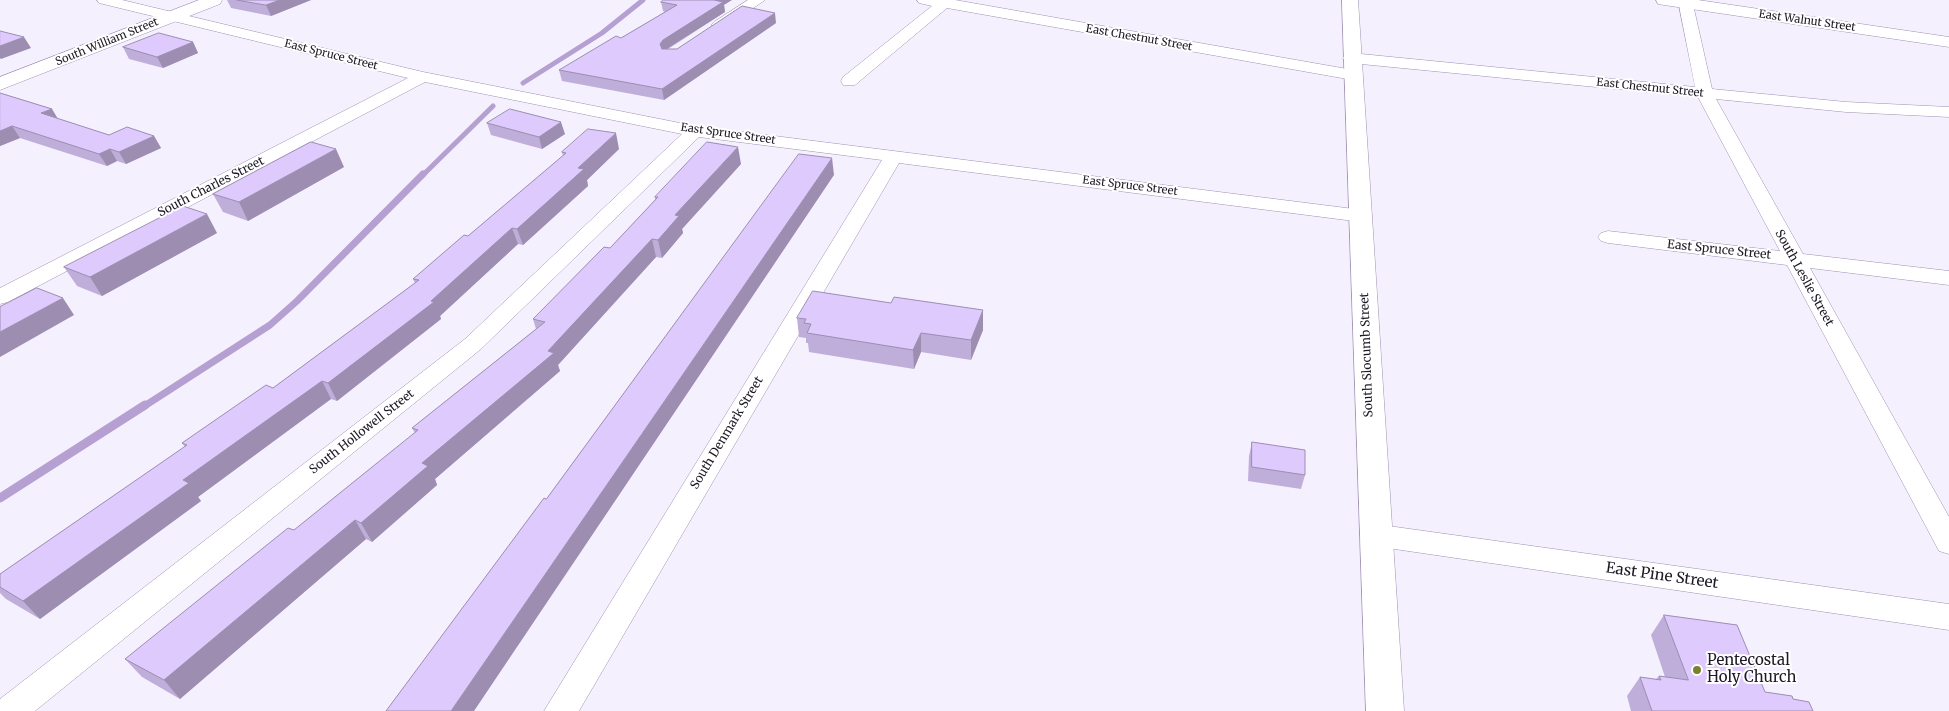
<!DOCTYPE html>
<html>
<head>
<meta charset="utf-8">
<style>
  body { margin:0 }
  canvas { display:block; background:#f5f0fe }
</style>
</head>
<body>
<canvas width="1949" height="711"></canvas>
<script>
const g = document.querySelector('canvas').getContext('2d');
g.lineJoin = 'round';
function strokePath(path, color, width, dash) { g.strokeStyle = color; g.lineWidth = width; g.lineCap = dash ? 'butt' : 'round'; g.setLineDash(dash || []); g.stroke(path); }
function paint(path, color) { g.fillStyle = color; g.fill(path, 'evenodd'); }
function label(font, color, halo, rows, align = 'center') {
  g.font = font + ' Merriweather,serif'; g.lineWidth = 4; g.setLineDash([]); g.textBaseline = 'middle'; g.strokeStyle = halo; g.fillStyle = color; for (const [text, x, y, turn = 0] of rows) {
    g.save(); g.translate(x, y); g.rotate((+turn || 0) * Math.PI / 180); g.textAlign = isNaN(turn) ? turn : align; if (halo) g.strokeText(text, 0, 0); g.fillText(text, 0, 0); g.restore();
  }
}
strokePath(new Path2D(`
  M523 83 602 33 643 0
  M422 176 493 106`), '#b5a0d1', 5);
strokePath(new Path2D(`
  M143 407 270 325 297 301 423 174`), '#b5a0d1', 7);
strokePath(new Path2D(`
  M0 498 145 405`), '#b5a0d1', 9);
const street = new Path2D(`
  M97 0H122L423 72 695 126 1362 210 1369 212 1372 216 1369 220 1362 222 899 163 579 711H544L882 160 699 137 481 349 35 711H0V699L465 339 682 134 425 82 8 302 0 304V288L408 78 99 3Z
  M748 0H765L724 28H714L711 25 714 22Z
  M917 0H955L1353 70 1359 72 1361 75 1359 78 1353 80 947 8 855 85H843L841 81 843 77 932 6 919 3Z
  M1678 0H1692L1712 89 1846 102 1949 107V117L1846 112 1716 99 1803 254 1949 271V285L1810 268 1949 517V554L1939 551 1787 265 1608 243 1601 241 1598 237 1601 233 1608 231 1780 251 1698 97 1351 63 1345 61 1343 58 1345 55 1351 53 1695 87Z
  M1374 524 1949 604V630L1374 546 1364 543 1360 535 1364 527Z`);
const secondary = new Path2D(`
  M199 0H222L220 4 0 90V77Z
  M1342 0H1358L1404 711H1366Z
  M1656 0H1698L1949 37V47L1664 5 1658 4Z`);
strokePath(street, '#9f91b2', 1);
strokePath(secondary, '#9f91b2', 1);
paint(street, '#fff');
paint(secondary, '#fff');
paint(new Path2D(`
  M227 0H311L271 16 231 8Z
  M661 2 724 5 725 12 668 49H677L776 23 664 100 562 81 559 70 621 38 665 12 663 11Z
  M193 42 198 53 163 68 129 59 123 47Z
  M0 93 52 109 58 119 109 135 154 136 161 148 126 164 117 161 107 166 20 138 0 146Z
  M487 123 565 134 542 149 491 135Z
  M619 149 587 180 588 186 523 245 518 244 440 316 441 319 337 401 331 399 198 497 201 501 40 619 6 599 0 593V574L185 447 182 443 273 388 415 283 413 279 468 236 563 156 562 152Z
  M741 164 682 229 683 233 662 258 656 257 558 365 560 371 435 479 437 485 372 542 366 539 180 699 142 677 125 659 294 530 415 433 412 428 536 329 533 319 610 248 655 200V197Z
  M344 167 248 221 223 212 213 194Z
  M217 233 102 296 77 286 64 267Z
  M797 318 983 330 971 360 921 352 914 369 809 352 808 343H806V338L799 337Z
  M1252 442 1305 475 1301 489 1248 481 1249 456Z
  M1664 615 1765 692 1793 699 1813 711H1631L1627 696 1640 677 1656 679 1659 676 1665 677 1651 635Z`), '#c0aeda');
paint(new Path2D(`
  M280 0H311L271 16 266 5Z
  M714 0H732L724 5 725 12 665 50 662 54 660 44 663 40Z
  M775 13 776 23 664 100 662 89Z
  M24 37 31 48 1 59 0 58V46Z
  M193 42 198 53 163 68 157 57Z
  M52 109 59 121 41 113Z
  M561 122 565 134 542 149 539 137Z
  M12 126 20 138 0 146V131Z
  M616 133 619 149 587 180 588 186 523 245 517 229 578 168Z
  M154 136 161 148 126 164 119 152Z
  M738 147 741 164 682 229 683 233 662 258 658 240 675 215Z
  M110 149 117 161 107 166 99 154Z
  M336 149 344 167 248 221 239 202Z
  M832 158 834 175 474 711H451Z
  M207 214 217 233 102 296 90 277Z
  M512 228 518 244 440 316 441 319 337 401 328 383 431 301Z
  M652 239 656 257 558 365 560 371 435 479 437 485 372 542 361 523Z
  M63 298 74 315 0 357V332Z
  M983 310V330L971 360V340Z
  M921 333V352L914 369 913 350Z
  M322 381 331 399 198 497 201 501 40 619 23 601 183 480Z
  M355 520 366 539 180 699 164 680Z`), '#9c8db1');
const building = new Path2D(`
  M237 0H280L266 5Z
  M664 0H714L723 2 663 40 660 44 662 49H677L742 6 775 13 662 89 559 70 616 36 621 38 677 5 661 2Z
  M0 31 24 37 0 46Z
  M159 33 193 42 157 57 123 47Z
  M0 93 52 109 41 113 109 135 127 127 154 136 119 152 110 149 99 154 12 126 0 131Z
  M510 109 561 122 539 137 487 123Z
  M588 129 616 133 578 168 584 169 517 229 512 228 431 301 434 302 328 383 322 381 183 480 189 483 23 601 0 587V574L187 445 182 443 266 385 273 388 419 280 413 279 464 235 468 236 566 153 562 152Z
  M311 142 336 149 239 202 213 194Z
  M707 142 738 147 675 215 679 216 658 240 652 239 548 351 554 353 422 463 428 466 361 523 355 520 164 680 125 659 288 528 294 530 418 430 412 428 545 322 533 319 604 247 610 248 658 197H655Z
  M799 154 832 158 451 711H386L544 498 546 499Z
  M183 206 207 214 90 277 64 267Z
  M37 288 63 298 0 332V307Z
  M813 291 891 303 894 297 983 310 971 340 921 333 913 350 807 333 811 324 804 323 806 319 797 318Z
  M1252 442 1305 450V475L1252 467Z
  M1664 615 1737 625 1765 692 1792 696 1793 699 1809 702 1813 711H1652L1640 677 1661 680 1659 676 1688 680Z`);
paint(building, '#dfcafd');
strokePath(building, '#9c8db1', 1);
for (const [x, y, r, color] of [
  [1697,670,5,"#78812d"]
]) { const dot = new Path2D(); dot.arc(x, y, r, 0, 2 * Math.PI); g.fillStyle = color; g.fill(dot); strokePath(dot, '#fff', 2); }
label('11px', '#1e1925', '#fff', [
  ["East Walnut Street",1807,21,8],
  ["East Chestnut Street",1139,38,10],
  ["South William Street",107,42,-22],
  ["East Spruce Street",331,55,14],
  ["East Chestnut Street",1650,88,6],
  ["East Spruce Street",728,134,8],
  ["East Spruce Street",1130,186,7]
]);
label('12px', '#1e1925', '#fff', [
  ["South Charles Street",211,187,-27],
  ["East Spruce Street",1719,250,6],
  ["South Leslie Street",1804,278,61],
  ["South Slocumb Street",1367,355,-92],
  ["South Hollowell Street",362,432,-38],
  ["South Denmark Street",727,433,-59]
]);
label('15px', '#1e1925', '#fff', [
  ["East Pine Street",1662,576,8]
]);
label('15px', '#1e1925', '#fff', [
  ["Pentecostal",1707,661],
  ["Holy Church",1707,678]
], 'left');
</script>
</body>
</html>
